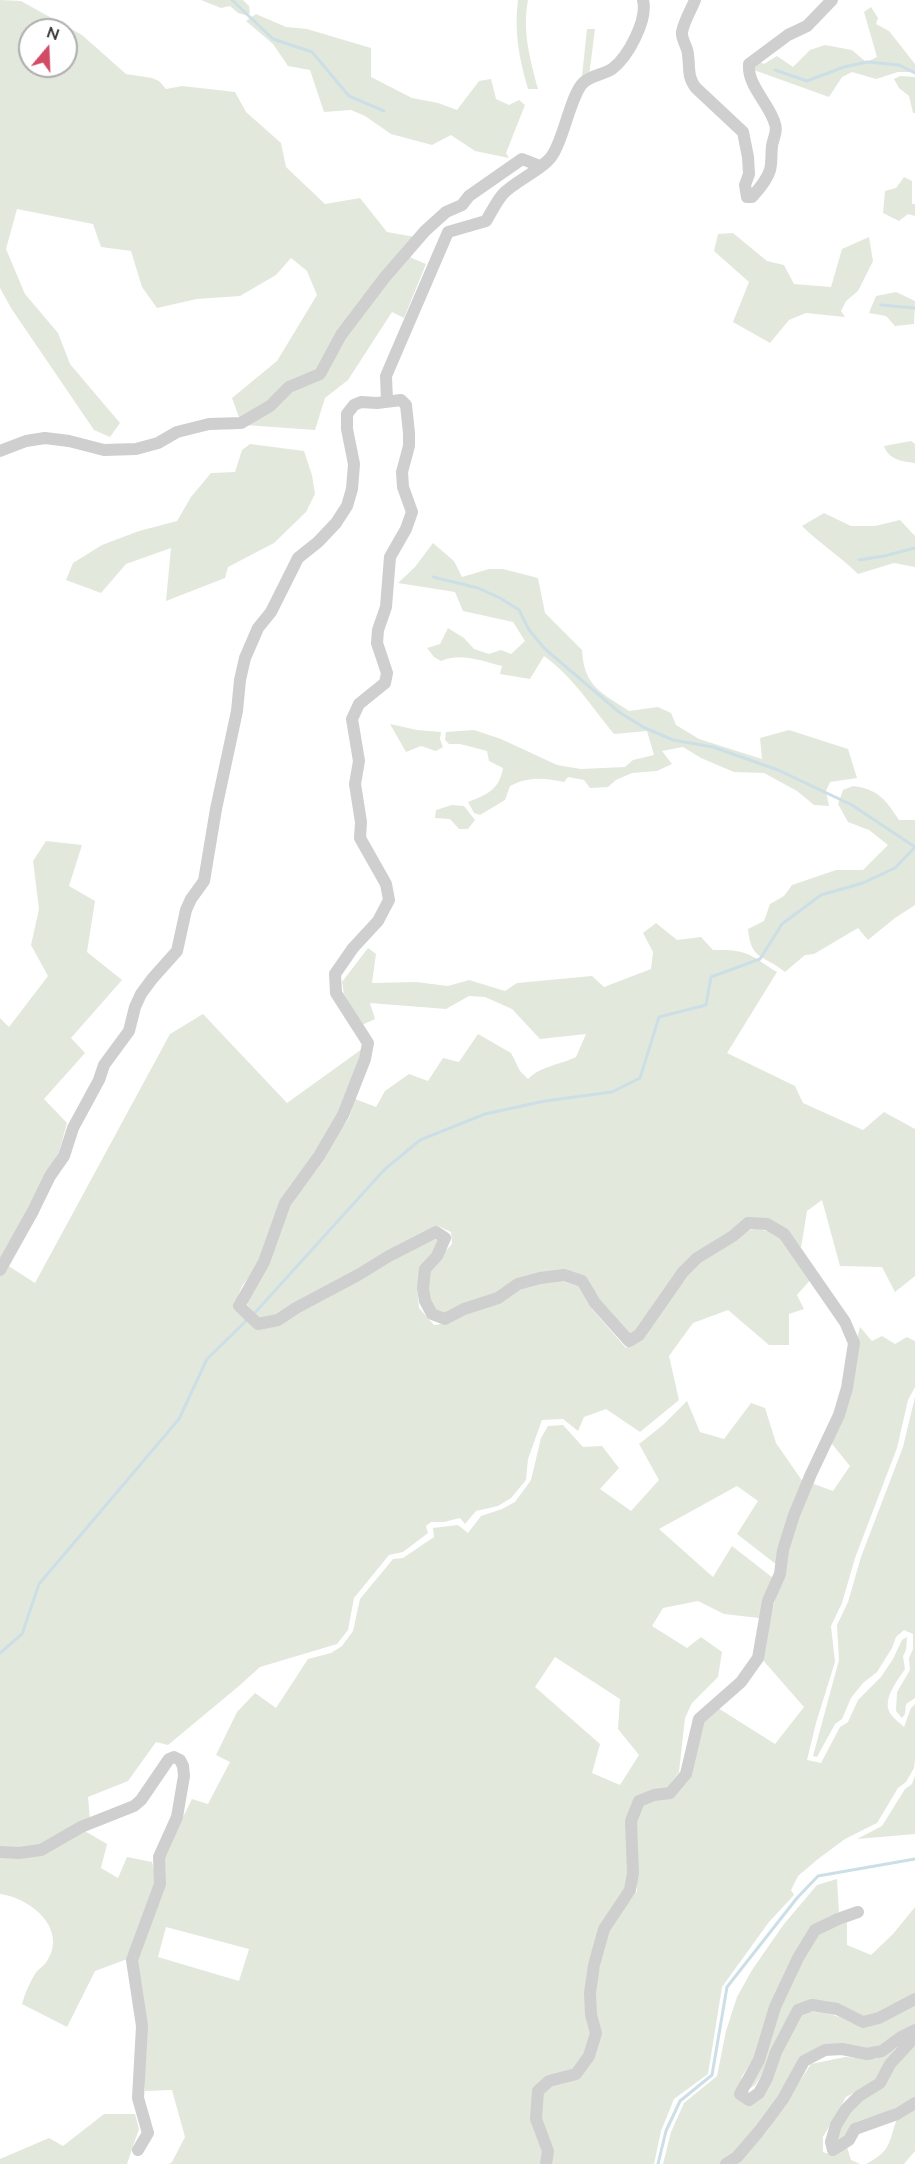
<!DOCTYPE html>
<html>
<head>
<meta charset="utf-8">
<style>
  body { margin:0 }
  #map { position:relative; width:915px; height:2164px; overflow:hidden; background:#fff; font-family:Mulish,sans-serif }
  canvas { display:block }
  .north { position:absolute; left:18px; top:18px; width:60px; height:60px; box-sizing:border-box; background:#fff; border:2px solid #adadad; border-radius:50%; rotate:19deg; font-size:16px; font-weight:700; line-height:24px; text-align:center; color:#323232 }
  .north::after { content:''; display:block; margin:auto; width:21px; height:27px; background:#d24b65; clip-path:polygon(50% 0,100% 100%,50% 72%,0 100%) }
</style>
</head>
<body>
<div id="map">
<canvas width="915" height="2164"></canvas>
<div class="north">N</div>
</div>
<script>
const g = document.querySelector('canvas').getContext('2d');
g.lineJoin = 'round';
function paint(path, color) { g.fillStyle = color; g.fill(path, 'evenodd'); }
function strokePath(path, color, width, dash) { g.strokeStyle = color; g.lineWidth = width; g.lineCap = dash ? 'butt' : 'round'; g.setLineDash(dash || []); g.stroke(path); }
paint(new Path2D(`
  M0 0 21 1 82 35 126 74 152 78 159 81 166 89 182 86 235 92 246 112 281 143 286 167 325 204 360 198 387 232 415 237 317 373 240 420 232 398 277 361 317 295 307 271 291 258 276 275 240 296 197 299 157 308 142 287 131 251 101 247 93 224 17 209 6 249 25 294 58 333 70 364 120 423 110 437 94 430 11 308 0 288ZM30 30H66V66H30Z
  M201 0H243L249 6 250 13 245 15 238 13 230 6 221 8Z
  M518 0H528C522 31 530 59 538 89H528C519 58 514 32 518 0Z
  M871 7 878 18 876 24 889 31 915 64V72H898L876 79 852 72 842 77 829 97 751 69 758 61 764 64 777 56 793 67 810 50 825 45 852 50 866 62 877 57 864 12Z
  M256 14 286 27 307 29 371 48V77L412 98 438 103 457 110 479 81 491 79 496 99 509 105 519 100 525 105 506 153 509 158 475 151 451 135 432 145 391 134 365 116 351 110 324 112 310 70 288 66 273 44 246 21Z
  M587 29H595L589 76H582Z
  M900 76 915 77V113H913L909 96 899 88 894 79Z
  M904 177 912 181V204H915V216L908 214 899 221 883 213 885 191 896 188Z
  M733 233 767 261 784 265 794 284 831 287 842 249 869 237 873 261 858 291 846 301 841 311 845 317 806 313 789 320 770 343 733 322 749 282 714 251 718 234Z
  M407 256 426 264 404 318 392 312 348 380 325 398 315 430 245 425 290 389 323 375 345 334Z
  M896 292 915 301 914 324 895 326 886 316 869 313 876 296Z
  M911 441 915 444V463C901 461 889 460 884 446Z
  M250 444 304 451 312 475 315 494 306 512 274 543 228 567 225 578 166 601 171 548 126 564 101 593 66 580 73 563 102 545 139 531 177 521 191 497 211 473 235 472 242 450Z
  M824 513 851 526H875L900 520 915 536V567L894 563 858 574C840 556 820 544 802 526Z
  M433 543 454 561 462 577 489 569H503L538 578 545 613 582 650C584 687 601 692 629 711L658 707 671 713 676 725 699 739 762 759 760 738 789 730 848 749 857 778 830 782 826 791 829 806 814 805 797 791 764 773 734 772 701 758 683 747 662 751 672 764 657 771 632 773 616 780 608 787 590 788 584 780 568 777 564 782C545 778 528 776 510 786L505 800 480 815 474 813 468 802C488 794 499 790 503 768L489 761 487 751 460 744H449L445 740 446 732 474 730 501 739 557 765 581 769 625 767 633 760 654 755 647 731 614 734C590 705 575 679 544 656L530 679 500 674 502 666C482 661 461 652 441 661L434 657 427 648 440 644 448 628 464 638 474 649 489 654 501 650 511 654 525 641 513 622 463 611 455 592 398 583 415 567Z
  M390 724 417 730 441 732 440 739 443 747 436 751 421 746 406 752Z
  M853 786C878 789 886 800 899 820H915V905L895 918 868 940 858 928 814 954 805 955 785 972C763 954 751 961 748 929L764 921 770 904 784 896 792 885 836 870H863L888 845 869 830 848 822 838 804 843 790Z
  M452 805 464 806 475 820 468 829H459L450 819 435 818 436 810Z
  M46 841 82 845 69 886 95 901 87 952 122 980 71 1038 85 1053 44 1099 67 1123 59 1152 0 1259V1018L9 1027 48 976 31 945 39 909 33 861Z
  M656 923 677 940 701 937 713 950C747 949 749 954 777 972L727 1053 795 1086 803 1103 863 1130 884 1112 915 1129V1276L895 1292 882 1267 840 1266 822 1200 807 1211 801 1248 788 1231 767 1221 729 1235 692 1256 639 1330 629 1336 596 1300 565 1273 444 1316 432 1311 427 1300 428 1270 452 1244 451 1232 438 1226 388 1252 277 1317 259 1320 247 1305 251 1289 289 1205 349 1118 355 1099 376 1107 385 1091 409 1074 428 1081 443 1058 459 1062 478 1034 511 1053 520 1071 528 1079C541 1066 559 1065 576 1057L586 1034 540 1039 512 1009 485 997 469 996 446 1009 370 1003 375 1019 362 1025 344 994 342 982 368 948 376 954 372 983 416 982 448 986 469 980 505 991 517 983 592 976 604 987 651 969 653 952 643 933Z
  M203 1014 287 1103 362 1049 340 1114 295 1186 260 1262 242 1286 234 1306 259 1330 279 1324 393 1259 435 1239 440 1242 417 1286 419 1308 434 1325 450 1323 468 1312 500 1302 523 1288 542 1282 562 1281 578 1286 592 1309 626 1348 645 1335 698 1261 748 1230 758 1229 771 1232 783 1239 811 1279 797 1295 804 1309 789 1314V1345H769L728 1310 693 1323 669 1356 679 1400 640 1432 606 1409 584 1417 578 1431 563 1419 542 1420 528 1459 526 1480 511 1498 498 1506 476 1511 465 1524 460 1518 444 1522H431L426 1526 428 1533 403 1552 389 1555 354 1598 348 1630 337 1644 260 1667 239 1686 168 1745 156 1742 128 1781 88 1797 90 1820 42 1847 0 1850V1275L7 1265 35 1283 170 1034Z
  M860 1327 872 1341 882 1336 895 1344 907 1337 915 1341V1387L908 1400 897 1448 855 1558 842 1603 831 1626 835 1662 816 1723 807 1760 821 1763 840 1727 848 1722 858 1700 881 1677 893 1659 902 1640 907 1637 906 1650 903 1656 905 1669C898 1680 882 1699 890 1713 893 1718 900 1723 904 1727L911 1708 915 1704V1759L914 1768 906 1782 898 1788 877 1823 845 1839 818 1859 798 1876 791 1890 794 1895 769 1922 722 1987 708 2074 674 2099 661 2131 654 2164H550L541 2118 542 2093 592 2057 594 1992 608 1929 637 1891 635 1820 642 1803 674 1796 704 1719 718 1708 775 1744 804 1707 761 1658 787 1550 811 1483 833 1491 850 1466 832 1444Z
  M915 1397V1698L906 1704 905 1714 902 1718 896 1711 897 1692 910 1670 909 1658 913 1649V1634L904 1630 896 1637 892 1648 877 1672 863 1683 851 1698 842 1719 835 1724 817 1757 813 1756 839 1660 837 1625 848 1602 861 1557 903 1447Z
  M687 1401 700 1432 724 1439 751 1403 765 1408 776 1443 803 1482 777 1565 737 1534 758 1501 737 1486 659 1529 713 1577 732 1546 773 1578 759 1618 724 1614 698 1601 663 1608 652 1626 687 1648 701 1637 722 1652 718 1677 692 1703 685 1718 679 1772 667 1788 635 1799 628 1884 598 1932 590 2036 585 2056 573 2071 536 2092 544 2152 542 2164H169L172 2162 185 2137 172 2090 145 2091 136 1960 163 1857 192 1799 208 1804 230 1762 216 1755 237 1712 255 1693 276 1708 308 1659 331 1653 342 1646 353 1631 360 1599 393 1559 403 1558 434 1537 433 1528 458 1525 468 1533 481 1516 502 1509 515 1502 531 1480 541 1438 548 1426 563 1425 583 1447 602 1446 619 1468 600 1489 631 1511 659 1480 639 1444 663 1425ZM555 1657 620 1699 618 1729 639 1755 620 1785 592 1773 600 1744 535 1687ZM166 1927 249 1949 239 1981 158 1957Z
  M915 1776V1834L857 1839 882 1826 905 1789 912 1784Z
  M83 1830 107 1844 101 1868 118 1878 127 1857 152 1862 157 1884 130 1958 95 1971 67 2027 22 2004C25 1993 29 1984 35 1974 38 1969 44 1966 47 1961 59 1943 52 1924 37 1911 26 1902 15 1896 0 1894V1856L20 1857Z
  M837 1879 839 1912 818 1922 796 1952 754 2058 742 2076 737 2095 749 2103 803 2012C822 2011 835 2014 852 2023L915 2004V2025L883 2048 867 2051 840 2044 801 2061 779 2099 735 2154 721 2164H663L671 2132 684 2103 717 2076 726 2031 737 1997 752 1970 784 1924 817 1885Z
  M915 1907V1994L881 2013 864 2016 830 2002H811L798 2007 764 2072 755 2085 747 2090 781 2004 802 1959 819 1932 847 1922V1945L871 1955 893 1934Z
  M915 2042V2098L889 2111 856 2122 847 2136 836 2144 839 2126 849 2109Z
  M901 2046 876 2081 846 2097 823 2137V2152L832 2155 847 2147 851 2160 860 2164H737L766 2133 811 2064 845 2057 876 2059Z
  M915 2107V2151L904 2164H866C893 2150 888 2142 898 2116Z
  M104 2114H135L139 2129 127 2164H0V2159L49 2138 63 2146Z`), '#e3e8dc');
strokePath(new Path2D(`
  M232 0 273 39 312 52 349 96 384 111
  M775 70 807 81 844 67 867 62 899 65 915 73
  M881 305 915 308
  M859 560 884 556 915 548
  M252 1316 384 1170 420 1140 485 1114 545 1101 612 1092 640 1078 659 1017 706 1005 711 977 760 959 782 924 821 895 863 883 895 868 915 847 852 805 778 770 713 747 673 740 643 727 619 712 545 649 529 630 519 610 500 598 478 588 433 577
  M0 1653 22 1634 39 1584 179 1419 207 1359 247 1320
  M658 2164 666 2131 680 2101 712 2075 727 1987 797 1898 818 1876 915 1859`), '#ccdfe6', 3);
strokePath(new Path2D(`
  M695 0C691 10 684 21 682 32 681 40 688 47 688 55 690 68 687 77 696 88L743 132 748 157 749 174 745 185 747 197H752C759 189 767 180 770 170 772 163 771 154 772 146 773 138 778 132 775 124 770 104 747 86 749 64L788 35 807 26 832 0
  M387 401 386 376 448 232 486 221C491 213 496 202 503 194 515 181 546 168 553 154 564 137 571 95 583 83 591 75 603 75 612 69 628 57 648 20 643 0
  M0 451 26 441 45 438 69 441 104 450 136 449 158 443 177 432 209 424 241 423 270 406 289 387 320 374 341 335 385 277 425 231 446 212 462 205 469 196 522 159 540 166
  M0 1270 33 1211 50 1176 64 1156 73 1128 99 1080 104 1065 129 1031 135 1007 141 994 152 979 177 951 186 910 191 899 204 881 216 809 237 711 240 680 245 658 258 628 271 612 298 558 318 542 336 523 347 506 352 489 354 464 347 429V414L354 405 361 402 377 403 401 400 406 405 409 433V446L402 472 403 487 412 512 406 529 390 557 386 607 378 630 377 643 387 673 385 683 359 704 352 719 359 761 355 784 361 822 360 838 386 884 389 900 378 921 353 948 335 974 336 993 368 1043 365 1059 343 1115 319 1156 285 1203 264 1262 239 1306 258 1324 278 1320 296 1308 358 1275 389 1256 436 1232 445 1238 437 1256 425 1269 423 1288 425 1301 432 1314 445 1319 464 1309 498 1298 518 1284 540 1278 564 1275 582 1281 595 1303 629 1341 639 1335 683 1272 697 1258 733 1236 748 1223 767 1224 784 1234 845 1322 854 1343 847 1388 839 1415 811 1474 794 1515 783 1550 780 1574 768 1601 758 1658 741 1682 699 1719 686 1774 670 1793 654 1795 639 1801 631 1821 633 1873 630 1890 604 1929 594 1965 590 1993 591 2015 596 2033 589 2056 576 2074 549 2081 538 2091 536 2119 548 2151 546 2164
  M0 1852 19 1853 41 1850 81 1827 134 1806 141 1800 169 1759 174 1757 180 1760 183 1766 184 1776 177 1817 159 1857 160 1884 132 1960 142 2026 138 2098 148 2133 138 2150
  M858 1912 838 1919 815 1930 798 1958 775 2007 759 2060 740 2094 749 2100 759 2093 767 2078 776 2052 798 2010 812 2005 837 2009 863 2022 879 2018 915 1999
  M915 2037 890 2064 880 2083 859 2096 846 2109 836 2125 831 2142 833 2150 849 2140 855 2129 897 2114 915 2103
  M726 2164 737 2157 761 2129 783 2099 804 2061 825 2050 842 2049 867 2054 882 2051 901 2037 915 2030`), '#cfcfcf', 12);
</script>
</body>
</html>
